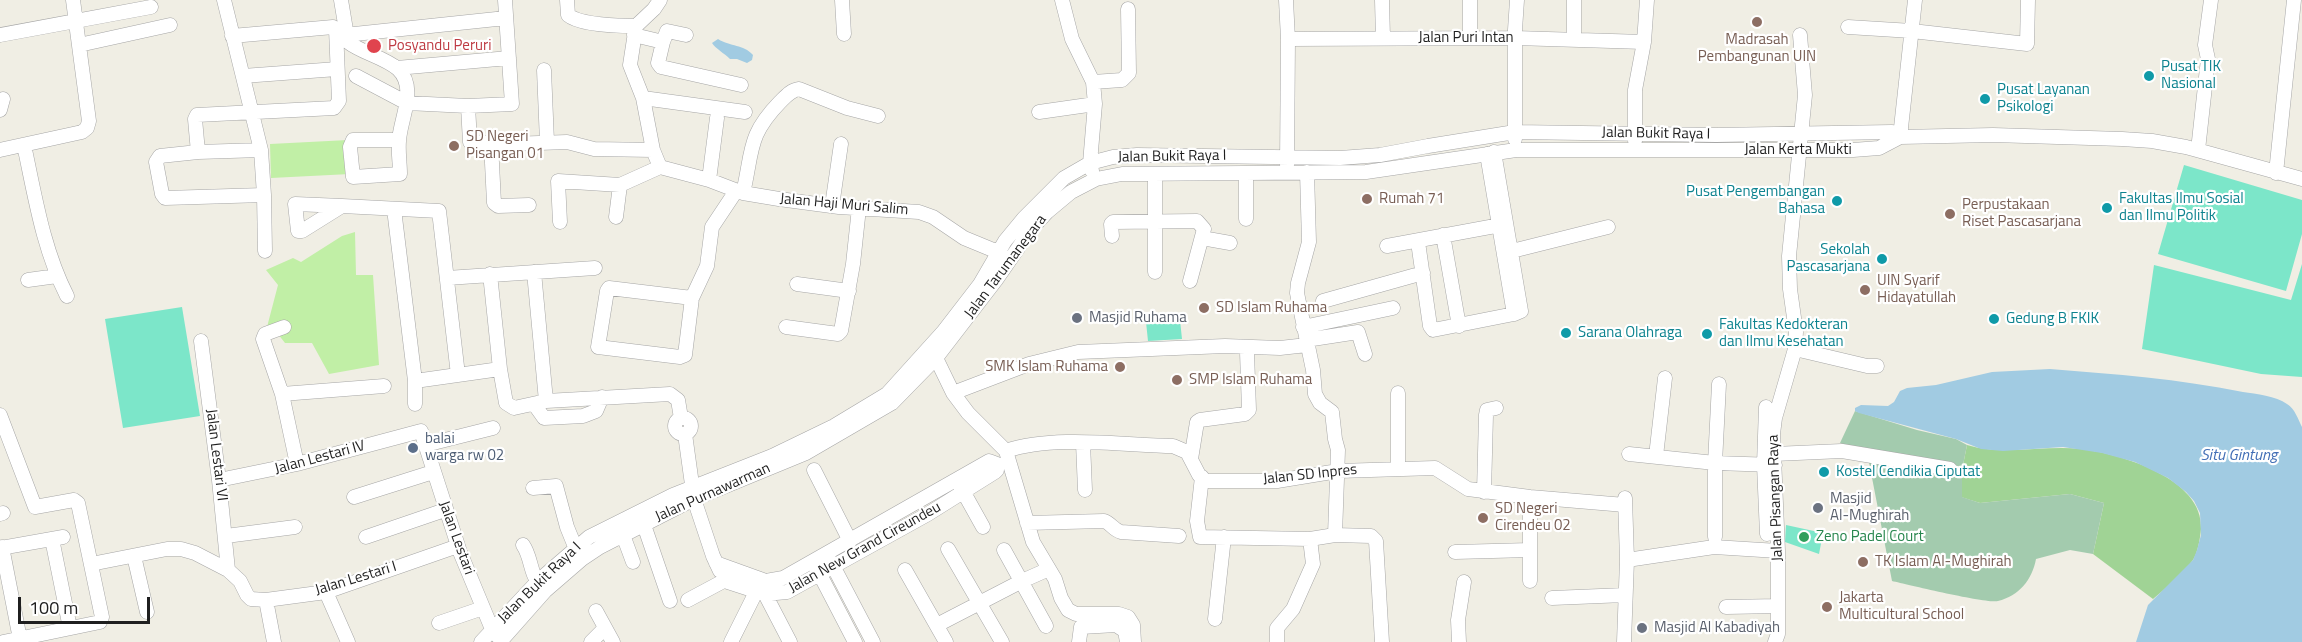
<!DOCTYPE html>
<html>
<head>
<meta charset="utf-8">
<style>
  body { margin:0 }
  #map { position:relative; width:2302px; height:642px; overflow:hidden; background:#f0eee4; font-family:"Titillium Web",sans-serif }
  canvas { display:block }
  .scale { position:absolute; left:18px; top:597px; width:132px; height:27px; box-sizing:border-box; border:3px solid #1f1f1f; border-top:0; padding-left:8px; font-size:18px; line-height:21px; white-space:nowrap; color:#1f1f1f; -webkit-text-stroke:4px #fff; paint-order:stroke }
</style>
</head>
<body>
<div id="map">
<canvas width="2302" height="642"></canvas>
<div class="scale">100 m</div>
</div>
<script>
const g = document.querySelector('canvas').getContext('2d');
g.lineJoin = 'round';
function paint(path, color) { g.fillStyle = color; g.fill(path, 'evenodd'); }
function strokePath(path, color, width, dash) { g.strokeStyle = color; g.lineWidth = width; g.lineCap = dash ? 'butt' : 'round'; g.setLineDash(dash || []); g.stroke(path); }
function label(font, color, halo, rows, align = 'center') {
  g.font = font + ' "Titillium Web",sans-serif'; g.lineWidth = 4.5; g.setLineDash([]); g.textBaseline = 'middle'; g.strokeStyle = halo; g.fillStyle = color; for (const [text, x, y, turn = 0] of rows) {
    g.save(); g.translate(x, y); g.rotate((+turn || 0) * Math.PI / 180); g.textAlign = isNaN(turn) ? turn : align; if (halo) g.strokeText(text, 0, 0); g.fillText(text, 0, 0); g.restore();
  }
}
paint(new Path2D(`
  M348 140 350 174 271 178 270 144Z
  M355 232 356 275H373L379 365 329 374 312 343H285L274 329 267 327 278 285 266 270 293 258 301 262 342 236Z`), '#c1efa6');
paint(new Path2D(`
  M1967 445C2003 456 2044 445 2081 449 2122 454 2204 479 2201 529 2200 539 2198 552 2193 560 2182 575 2167 587 2153 599L2093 554 2104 503 2070 494 1980 503 1961 497 1962 470Z`), '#a0d395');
paint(new Path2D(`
  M1855 411 1917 430 1956 439 1967 445 1962 470V497L1980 503 2070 494 2104 503 2093 554 2070 550 2036 559C2032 580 2019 596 1998 601 1988 604 1909 585 1892 581L1867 452 1840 443Z`), '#a3cbae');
paint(new Path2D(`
  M2184 165 2302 200V234L2286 291 2158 254Z
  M2302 264V377L2261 374 2142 349 2154 265 2291 300Z
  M182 307 200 416 123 428 105 319Z
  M1180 320 1182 339 1148 341 1146 322Z
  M1786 525 1823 533 1819 554 1785 542Z`), '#7ce6c9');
paint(new Path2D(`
  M718 39C731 47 743 44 753 55L752 60 747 63 737 59H730C724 53 716 49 712 43Z
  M2050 369C2115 374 2179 379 2243 392 2256 394 2276 396 2287 404 2295 409 2298 419 2302 427V642H2136L2148 605 2193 560 2197 550 2201 535 2200 513 2194 501 2186 492 2168 478 2135 462 2102 453 2063 447 2003 451 1981 449 1956 439 1859 413 1855 411V408L1861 405 1888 406 1894 402 1900 391 1907 388 1936 385 1992 372Z`), '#a1cbe2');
const minor = new Path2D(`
  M224 0 261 150 264 195 265 251
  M341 0 348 42C362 53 384 57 398 69 418 88 400 119 399 141 398 152 400 163 400 174L353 177 350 147 353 140H398
  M567 0 568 15C580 25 620 26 636 26
  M660 0 654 9 636 26 630 65 643 98 653 150 660 167 709 180 743 193 779 199 839 207 919 212 933 217 964 238 998 252 1005 257
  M842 0 844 34
  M1062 0 1072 39 1093 82 1095 104 1090 163 1092 171
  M1286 0 1288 39 1287 165
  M1382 0 1383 38
  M1470 0V38
  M1848 27 1912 31 2027 44 2028 0
  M0 35 151 7
  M345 35 506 18
  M634 35 663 42 658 63 661 67 741 85
  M1288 39 1515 38 1644 42
  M1574 39V0
  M663 42 667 31 686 35
  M79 45 170 25
  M397 68 509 58
  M544 70 547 142
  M243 76 337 69
  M356 76 407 103 468 106 512 104 505 0
  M1093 82 1122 80 1129 73 1128 9
  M643 98 745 112
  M468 106 470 142 511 144 567 142 594 149 653 150
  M0 110 3 99
  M1039 112 1095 104
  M1515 139V30L1517 0
  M1635 141V90L1644 42 1647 0
  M491 143 494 203 498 206 529 205
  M24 145C35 196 43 249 67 296
  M0 150 82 132 87 128 89 121 73 0
  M261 150 198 152 160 156 156 162 162 194 165 198 264 195
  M2198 150 2208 59 2205 45 2211 0
  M198 152 195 119 197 115 334 108 339 101 336 29 333 27 232 36
  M1487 154 1514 314 1521 311 1494 152
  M1307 172 1309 242 1298 283 1297 293 1313 370 1315 394 1320 403 1332 412 1335 439 1338 450 1335 535
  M2276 173 2294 0
  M709 180 717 118
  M743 193C753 151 747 136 780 102 786 96 791 90 799 89L847 108 878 116
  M342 206 295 204 298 231H302L342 206 439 211 458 375
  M832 206 841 144
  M394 209 415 381V404
  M616 217 620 185
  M1246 219V173
  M560 222 558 181 620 185 660 167
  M1443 235 1459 326
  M1112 236 1111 224 1113 222 1197 221 1204 229 1190 281
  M1202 238 1230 243
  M1418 242 1430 326 1433 330 1514 314
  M1387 246 1506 224
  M1504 253 1608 227
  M534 272 546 401
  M1155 272V174
  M490 274 500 369 506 403 514 408 546 401 670 394 678 400 681 418
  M447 278 595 268
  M28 280 57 276
  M797 284 849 291
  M692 298 609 288 607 291 598 347 680 357 685 355 692 298 707 266 712 227 736 191
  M1323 301 1423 273
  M284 327 265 334 263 339 282 394 297 464
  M786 327 838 334 841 331 853 264 859 208
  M1303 327 1393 308
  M1306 340 1358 332 1365 354
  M201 341 219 480 228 570
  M1795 349 1867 366H1877
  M936 358 953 393 968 413 1006 451 1033 542 1055 579 1061 598 1068 610 1076 614H1119L1128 617 1133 625 1134 642
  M415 381 500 369
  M953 393 1029 364 1078 352 1225 346 1280 348 1307 345
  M282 394 384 386
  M534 404 544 418 583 416 596 411 602 397
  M1766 407 1764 465 1767 534
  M0 415 35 507 74 500 78 503 102 617 100 622 3 642
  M675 426a8 8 0 1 1 16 0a8 8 0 1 1-16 0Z
  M685 434 694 499 713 556 720 571
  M1083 443 1085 490
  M425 445 493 428
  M1006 451C1053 435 1122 445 1173 446L1187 452 1199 475 1206 481H1277L1338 471 1435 468 1468 489 1530 497 1625 505
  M1629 454 1715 463 1775 465
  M1774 454 1842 451 1950 469
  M1656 456 1665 378
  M1191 459 1197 422 1200 420 1245 414 1249 410 1247 352
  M1398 468V393
  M814 470 850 541
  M1202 477 1197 521 1200 537 1310 539
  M219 480 297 464 421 431 460 552 494 634
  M959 484 983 527
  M533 488 556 486 567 527 578 554
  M1484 492 1486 415 1487 410 1496 408
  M354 497 433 472
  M0 514 3 513
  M1027 523 1104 521C1111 523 1113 530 1121 532L1179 536
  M644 525 670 601
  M623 535 633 562
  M226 536 295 527
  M366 537 445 510
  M1715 537V463L1719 384
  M52 539 70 628
  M523 545C532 558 529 573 542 588
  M2 547 20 639
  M0 548 63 537
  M948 549 1002 642
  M1004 550 1046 626
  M1455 552 1530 550
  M134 556 147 612
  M1627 560 1714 547 1778 551
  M831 562 873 642
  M716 563 766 581 783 578 989 461 997 464V470L995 472 928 514 787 592 765 594 725 581
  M91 564 167 549H181L195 553 228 570 240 581 247 595 251 599 266 600 326 592 458 546
  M816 567 855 642
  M905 570 946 642
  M1530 581V497
  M326 592 348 642
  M765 594 790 642
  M1552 598 1625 595
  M266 600 274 642
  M688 600 731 577
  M1726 607 1778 606
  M596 611 613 642
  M1215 619 1224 537
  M439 623 483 608
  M937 625 1022 581 1049 569
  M481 642 537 582 589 537 673 495 772 456 834 426 887 394 943 332 980 284 1005 241 1024 218 1064 178 1090 163 1113 157 1137 155 1340 158 1380 155 1428 146 1515 132 1716 135 1892 132 1900 137 1915 0
  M500 642 545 591 582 559 600 547 694 499 806 453 892 403 936 358 996 280 1032 228 1047 212 1071 192 1096 179 1122 174 1366 172 1516 150H1853L1879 148 1900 137 1993 135 2122 139 2152 141 2186 147 2302 179
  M591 642 605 628
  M731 642 756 592
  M1079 642 1081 627 1116 625 1125 631 1127 642
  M1277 642V628L1293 609 1313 564 1310 539 1335 535 1371 536 1376 541 1382 642
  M1459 642 1458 620 1464 582
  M1624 642 1627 560 1625 498
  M1775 642 1778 634V551L1773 434 1775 418 1795 349 1796 332 1790 289 1789 256 1805 95 1800 35`);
strokePath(minor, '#a6a6a6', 15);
strokePath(minor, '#fff', 14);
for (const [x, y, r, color] of [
  [1757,22,6,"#8d6e63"],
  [374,46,8,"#e0444e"],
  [2149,76,6,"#0f9aa8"],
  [1985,99,6,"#0f9aa8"],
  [454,146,6,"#8d6e63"],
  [1367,199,6,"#8d6e63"],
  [1837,201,6,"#0f9aa8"],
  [2107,208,6,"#0f9aa8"],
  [1950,214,6,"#8d6e63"],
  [1882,259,6,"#0f9aa8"],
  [1865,290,6,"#8d6e63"],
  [1204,308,6,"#8d6e63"],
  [1077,318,6,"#6b7280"],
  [1994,319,6,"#0f9aa8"],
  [1566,333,6,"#0f9aa8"],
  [1707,334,6,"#0f9aa8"],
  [1120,367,6,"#8d6e63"],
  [1177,380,6,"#8d6e63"],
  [413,448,6,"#5c6f8a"],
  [1824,472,6,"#0f9aa8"],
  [1818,508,6,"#6b7280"],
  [1483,518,6,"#8d6e63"],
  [1804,537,6,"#2e9e5b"],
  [1863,562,6,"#8d6e63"],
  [1827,607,6,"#8d6e63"],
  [1642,628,6,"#6b7280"]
]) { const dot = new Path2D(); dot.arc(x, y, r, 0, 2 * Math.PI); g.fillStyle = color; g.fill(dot); strokePath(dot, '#fff', 2); }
label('15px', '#1f1f1f', '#fff', [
  ["Jalan Puri Intan",1466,38],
  ["Jalan Bukit Raya I",1656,134,1],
  ["Jalan Kerta Mukti",1798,150],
  ["Jalan Bukit Raya I",1172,157,-1],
  ["Jalan Haji Muri Salim",844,205,5],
  ["Jalan Tarumanegara",1006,267,-53],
  ["Jalan Lestari VI",216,455,83],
  ["Jalan Lestari IV",320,458,-15],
  ["Jalan SD Inpres",1310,475,-6],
  ["Jalan Purnawarman",713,493,-24],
  ["Jalan Pisangan Raya",1776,498,-92],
  ["Jalan Lestari",456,538,70],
  ["Jalan New Grand Cireundeu",865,548,-29],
  ["Jalan Lestari I",356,579,-17],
  ["Jalan Bukit Raya I",540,583,-44]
]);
label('15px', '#785e54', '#fff', [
  ["Madrasah",1757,40,"center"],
  ["Pembangunan UIN",1757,57,"center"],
  ["SD Negeri",466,137],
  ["Pisangan 01",466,154],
  ["Rumah 71",1379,199],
  ["Perpustakaan",1962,205],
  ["Riset Pascasarjana",1962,222],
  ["UIN Syarif",1877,281],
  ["Hidayatullah",1877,298],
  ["SD Islam Ruhama",1216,308],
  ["SMK Islam Ruhama",1108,367,"right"],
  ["SMP Islam Ruhama",1189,380],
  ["SD Negeri",1495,509],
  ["Cirendeu 02",1495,526],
  ["TK Islam Al-Mughirah",1875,562],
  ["Jakarta",1839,598],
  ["Multicultural School",1839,615]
], 'left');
label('15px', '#be3a42', '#fff', [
  ["Posyandu Peruri",388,46]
], 'left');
label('15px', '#0d838f', '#fff', [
  ["Pusat TIK",2161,67],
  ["Nasional",2161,84],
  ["Pusat Layanan",1997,90],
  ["Psikologi",1997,107],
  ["Pusat Pengembangan",1825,192,"right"],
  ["Bahasa",1825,209,"right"],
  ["Fakultas Ilmu Sosial",2119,199],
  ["dan Ilmu Politik",2119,216],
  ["Sekolah",1870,250,"right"],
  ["Pascasarjana",1870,267,"right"],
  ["Gedung B FKIK",2006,319],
  ["Fakultas Kedokteran",1719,325],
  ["dan Ilmu Kesehatan",1719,342],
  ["Sarana Olahraga",1578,333],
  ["Kostel Cendikia Ciputat",1836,472]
], 'left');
label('15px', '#5b616d', '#fff', [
  ["Masjid Ruhama",1089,318],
  ["Masjid",1830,499],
  ["Al-Mughirah",1830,516],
  ["Masjid Al Kabadiyah",1654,628]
], 'left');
label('15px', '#4e5e75', '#fff', [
  ["balai",425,439],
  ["warga rw 02",425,456]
], 'left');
label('15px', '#27864d', '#fff', [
  ["Zeno Padel Court",1816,537]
], 'left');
label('italic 16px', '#436fb6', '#fff', [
  ["Situ Gintung",2239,456]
]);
</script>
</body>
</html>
